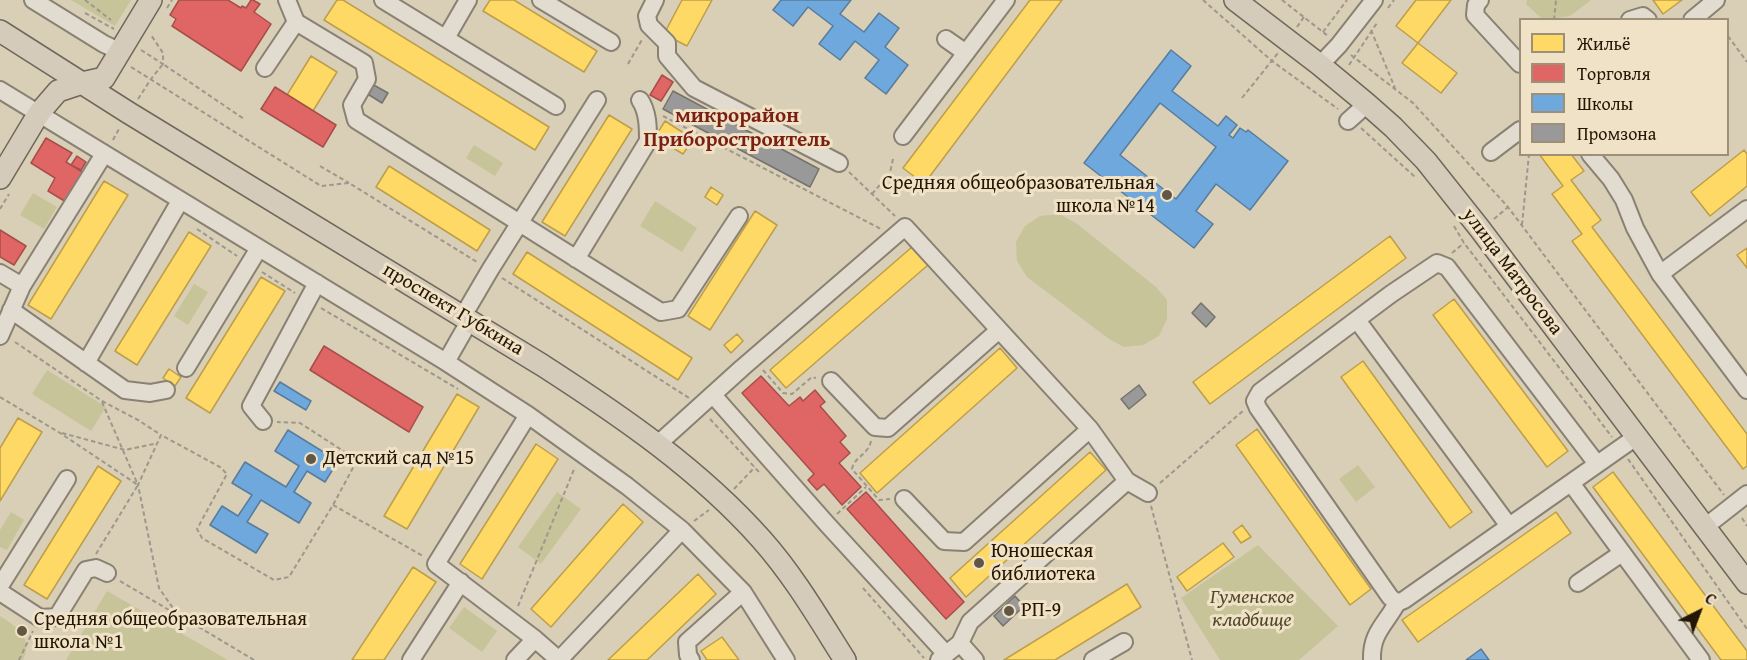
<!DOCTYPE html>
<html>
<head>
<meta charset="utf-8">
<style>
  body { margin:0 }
  #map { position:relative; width:1747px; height:660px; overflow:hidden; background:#d9ceb6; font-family:"Gentium Book Plus",serif }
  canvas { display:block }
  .legend { position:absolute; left:1519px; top:18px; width:210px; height:138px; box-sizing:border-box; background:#f0e2c6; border:2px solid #9e9078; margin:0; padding:8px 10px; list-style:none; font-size:18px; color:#231604 }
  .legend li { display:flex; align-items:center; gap:12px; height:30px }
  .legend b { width:30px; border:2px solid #9e9078 }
  .north { position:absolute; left:1669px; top:582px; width:60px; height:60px; -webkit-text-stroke:4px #f0e2c6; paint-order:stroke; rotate:42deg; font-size:16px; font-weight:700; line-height:24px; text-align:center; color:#231604 }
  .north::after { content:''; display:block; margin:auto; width:21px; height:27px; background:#231604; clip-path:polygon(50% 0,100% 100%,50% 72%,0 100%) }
</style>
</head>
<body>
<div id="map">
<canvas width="1747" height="660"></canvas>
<ul class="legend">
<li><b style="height:16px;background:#ffd966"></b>Жильё</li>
<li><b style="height:16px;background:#e06666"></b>Торговля</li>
<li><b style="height:16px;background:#6fa8dc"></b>Школы</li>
<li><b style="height:16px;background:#999"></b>Промзона</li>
</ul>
<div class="north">С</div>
</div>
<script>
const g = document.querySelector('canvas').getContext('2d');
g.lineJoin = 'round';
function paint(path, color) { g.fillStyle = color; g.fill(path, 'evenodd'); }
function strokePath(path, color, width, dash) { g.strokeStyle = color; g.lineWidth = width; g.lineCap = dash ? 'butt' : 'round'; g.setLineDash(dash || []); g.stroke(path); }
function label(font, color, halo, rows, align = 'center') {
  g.font = font + ' "Gentium Book Plus",serif'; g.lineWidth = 6; g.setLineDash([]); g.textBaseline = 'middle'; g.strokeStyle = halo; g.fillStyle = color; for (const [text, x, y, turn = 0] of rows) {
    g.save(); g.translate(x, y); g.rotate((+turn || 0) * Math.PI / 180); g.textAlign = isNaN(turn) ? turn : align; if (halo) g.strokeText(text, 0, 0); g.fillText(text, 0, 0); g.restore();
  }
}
paint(new Path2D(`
  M71 0H131L115 26Z
  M1527 0H1591L1570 16 1543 20 1526 4Z
  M474 145 503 163 495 176 466 158Z
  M33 193 57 207 44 229 20 215Z
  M655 201 697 228 682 252 640 226Z
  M1059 214 1076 223 1156 287 1167 300V319L1159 336 1143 345 1124 347 1109 339 1027 277 1017 261 1016 242 1025 226 1040 216Z
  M194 284 208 292 188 325 174 316Z
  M47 370 106 407 91 431 32 394Z
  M1358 465 1375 487 1356 502 1339 479Z
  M557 492 581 509 541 564 518 547Z
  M11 512 24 520 7 550 0 547V530Z
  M1258 545 1338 626 1299 660H1220L1181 598Z
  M107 591 228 660H66Z
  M464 607 497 631 482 652 449 628Z
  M0 616C16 626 34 638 23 660H0Z`), '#c8c49a');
const homes = new Path2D(`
  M337 0H343L549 127 535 150 324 20Z
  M490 0H514L597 51 584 72 483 11Z
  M682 0H712L687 46 664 34Z
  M1030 0H1062L924 184 903 168Z
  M1416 0H1451L1418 43 1396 26Z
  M1653 0H1682L1663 14Z
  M1418 43 1457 73 1441 93 1402 63Z
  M311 56 337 72 313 111 287 95Z
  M609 115 632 129 565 236 542 222Z
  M665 121 693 139 683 154 655 137Z
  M1744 150 1747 154V186L1710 216 1691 192Z
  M1539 154H1571L1584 171 1571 180 1601 220 1592 227 1747 434V466L1743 469 1572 241 1582 234 1552 194 1563 186Z
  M389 166 490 230 477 251 376 187Z
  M104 181 128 195 51 319 28 305Z
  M711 187 723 195 717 205 705 197Z
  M755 211 777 225 710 330 688 316Z
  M189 232 211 246 137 365 115 351Z
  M1390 236 1406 258 1210 404 1193 382Z
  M912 247 928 265 786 388 770 370Z
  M1747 248V268L1737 255Z
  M527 252 692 358 678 380 513 274Z
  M261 277 285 291 210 413 186 398Z
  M1454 299 1568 451 1547 467 1433 315Z
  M737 334 743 341 731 353 724 345Z
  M1000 348 1017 368 877 493 860 473Z
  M1363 361 1472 512 1450 528 1341 377Z
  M169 369 181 377 175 386 163 378Z
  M457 394 479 407 407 529 384 516Z
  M18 418 42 432 0 501V448Z
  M1257 429 1371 589 1350 605 1236 445Z
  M536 444 558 459 482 579 460 564Z
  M1090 452 1106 470 966 597 950 578Z
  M98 466 121 481 47 599 24 585Z
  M1613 472 1747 651V660H1721L1593 487Z
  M623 504 643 522 551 627 531 609Z
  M1556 512 1571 533 1418 642 1402 620Z
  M1242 525 1251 537 1241 543 1233 532Z
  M1223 543 1234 557 1187 591 1177 577Z
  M413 567 436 582 384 660H352Z
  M698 574 716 594 647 660H608Z
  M1127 584 1141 607 1055 660H1004Z
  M722 637 739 660H707L701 651Z`);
paint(homes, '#ffd966');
strokePath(homes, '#bd9e49', 1.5);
const shops = new Path2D(`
  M179 0H228L241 8 242 6 246 8 251 0H253L260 4 254 12 271 24 241 71 172 26 176 19 170 15Z
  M662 75 673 82 661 101 650 95Z
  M275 87 336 125 323 147 261 109Z
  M46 138 72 153 66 162 84 173 66 202 48 191 55 178 31 163Z
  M77 156 86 162 81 170 71 165Z
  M0 230 26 246 14 265 0 257Z
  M324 346 423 407 409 432 310 370Z
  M761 376 789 406 800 397 803 401 815 390 825 402 820 406 846 436 840 442 850 453 839 463 861 487 842 505 824 484 817 490 808 480 814 474 742 393Z
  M866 492 964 602 946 619 847 509Z`);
paint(shops, '#e06666');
strokePath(shops, '#a74e49', 1.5);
const schools = new Path2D(`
  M781 0H851L840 14 864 32 879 13 899 28 885 47 908 65 886 94 865 78 879 60 855 41 840 60 819 44 833 26 808 7 793 26 773 10Z
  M1171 50 1191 66 1172 91 1218 126 1226 116 1237 125 1229 135 1233 138 1240 128 1246 132 1248 130 1288 161 1250 210 1216 184 1196 211 1213 224 1194 248 1084 163ZM1160 103 1216 147 1176 199 1120 155Z
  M280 382 311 401 306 410 274 391Z
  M288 430 338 461 325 482 307 471 294 492 311 503 299 523 261 500 247 522 268 534 256 553 210 525 222 506 238 516 252 495 232 483 245 462 286 487 299 466 275 451Z
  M1481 649 1489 660H1466Z`);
paint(schools, '#6fa8dc');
strokePath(schools, '#587c9b', 1.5);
const industry = new Path2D(`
  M372 84 388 93 382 103 366 93Z
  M673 91 819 169 810 187 663 109Z
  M1201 303 1215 317 1206 327 1192 313Z
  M1139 385 1146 395 1129 409 1121 399Z
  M1015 596 1024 606 1003 626 994 616Z`);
paint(industry, '#999');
strokePath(industry, '#76726c', 1.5);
const minor = new Path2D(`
  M33 0 104 44 119 51
  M383 0 556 106
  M541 0 611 42
  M655 0 647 16 649 25 667 43V56L694 88 839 163
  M1480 0 1476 5 1475 15 1520 64
  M1630 20 1643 16 1648 20
  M1692 20 1716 0
  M296 22 364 63 367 79 352 105 356 120 661 312 678 309 739 216
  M446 38 468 0
  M946 39 966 53
  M1320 65 1339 45 1374 0
  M265 68 296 22 287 0
  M0 90 446 362 528 415 627 486 682 530 743 592 786 660
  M1348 121 1367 104
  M903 136 1006 0
  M1491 152 1520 130
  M1590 154 1611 179 1624 200 1635 228 1660 274 1747 390
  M576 259 648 141C648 127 648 112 640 100
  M0 273 22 286
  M1660 274 1747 209
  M11 310 125 390 150 393 166 390
  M463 316 490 270 597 100
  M1357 320 1509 526
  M0 336 22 286 104 154
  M446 362 470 320
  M86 363 180 201
  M186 368 259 248
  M831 381 875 427 888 428 999 330
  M713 395 826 523 946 654
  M528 415 436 564 535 639 559 660 682 530
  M263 421 251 406 317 283
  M658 444 742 368 905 227 1090 429 1127 481 1148 493
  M1597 464 1447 267 1437 263 1391 294 1260 392 1255 401 1258 408 1390 597 1397 603 1404 600 1636 437
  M1571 483 1701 660
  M904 499 944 541 964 542 1090 429
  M1705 527 1747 494
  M1578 583 1622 553
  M0 586 67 479
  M0 592 40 618 57 617 86 570 96 568 107 573
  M960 643 975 660
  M411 660 461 582
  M515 660 535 639
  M691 660 688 655 687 642 743 592
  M939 660 960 643 970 622 1127 481
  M1093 660 1124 642
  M1372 660C1371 633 1385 625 1397 603`);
const major = new Path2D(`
  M1235 0 1320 65 1367 104 1393 127 1426 161 1480 229 1747 583
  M0 31 129 113 542 365C621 416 699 469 762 540 794 576 819 619 845 660
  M0 178 39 113 58 91 82 83 104 78 151 0`);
strokePath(minor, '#898172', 20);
strokePath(major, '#6f685a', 24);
strokePath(new Path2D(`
  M85 0 111 20
  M1203 0 1272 61 1338 109
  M1282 0 1328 36
  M167 8 172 0
  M1388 8 1394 0
  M85 13 114 29
  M1554 20 1556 0
  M1297 27 1304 17
  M1371 30 1395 88
  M1323 32 1347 0
  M1728 36 1747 62
  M141 50 163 64V53L151 35 152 34
  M1351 55 1413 103 1508 207 1724 495
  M628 64 643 38
  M1349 65 1377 23
  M131 67 321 186 349 183 477 262
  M1242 98 1278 53
  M138 99 151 79 163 64 244 119
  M663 116 881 229
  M1361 128 1415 177
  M113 140 120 127
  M320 166 349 183
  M849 172 895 216
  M872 194 890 173 893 159
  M0 209 9 194
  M1494 219 1508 207
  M1522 225 1529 154
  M1454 226 1464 243 1612 437
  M197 229 237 256
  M1452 253 1464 243
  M262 272 295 293
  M502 278 689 398
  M321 308 458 389
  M15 342 102 401 138 420 161 435
  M763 370 783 393 792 394 812 377 816 378
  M0 397 60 433 138 485
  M102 402 138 485
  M710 419 759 472
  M62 433 125 450 158 443
  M871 441C868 455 854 457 852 469L879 500 890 499
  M1628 459 1747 629
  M1160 483 1244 410
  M734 489 755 467
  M333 505 423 556
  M1151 506 1192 660
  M837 514 866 487
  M1742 518 1747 526
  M694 521 709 510
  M96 554 138 485
  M120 581 174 613
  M863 588 924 658
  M518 606 575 467
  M19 660 33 631
  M254 660 177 614 159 588 138 485 161 435 220 467 227 474 197 529 202 538 274 580 289 577 333 505 355 464 351 456 300 423 277 422`), '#9d978c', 2, [4.5, 3]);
strokePath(minor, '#e1dbd0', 16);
strokePath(major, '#d5cbbb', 21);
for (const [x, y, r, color] of [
  [1167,195,6,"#635642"],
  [311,459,6,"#635642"],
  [979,563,6,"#635642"],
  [1009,611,6,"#635642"],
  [22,631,6,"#635642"]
]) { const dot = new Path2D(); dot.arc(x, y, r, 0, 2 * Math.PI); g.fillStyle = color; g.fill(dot); strokePath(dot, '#f0e2c6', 2); }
label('20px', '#231604', '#f0e2c6', [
  ["Средняя общеобразовательная",1155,184,"right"],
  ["школа №14",1155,207,"right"],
  ["Детский сад №15",323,459],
  ["Юношеская",991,552],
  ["библиотека",991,575],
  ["РП-9",1021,611],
  ["Средняя общеобразовательная",34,620],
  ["школа №1",34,643]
], 'left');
label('20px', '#231604', '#f0e2c6', [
  ["улица Матросова",1512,272,53],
  ["проспект Губкина",453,310,31]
]);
label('italic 20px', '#50482a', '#f0e2c6', [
  ["Гуменское",1252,598],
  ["кладбище",1252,621]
]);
label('bold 21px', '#7a1f14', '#f0e2c6', [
  ["микрорайон",737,117],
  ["Приборостроитель",737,141]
]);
</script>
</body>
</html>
